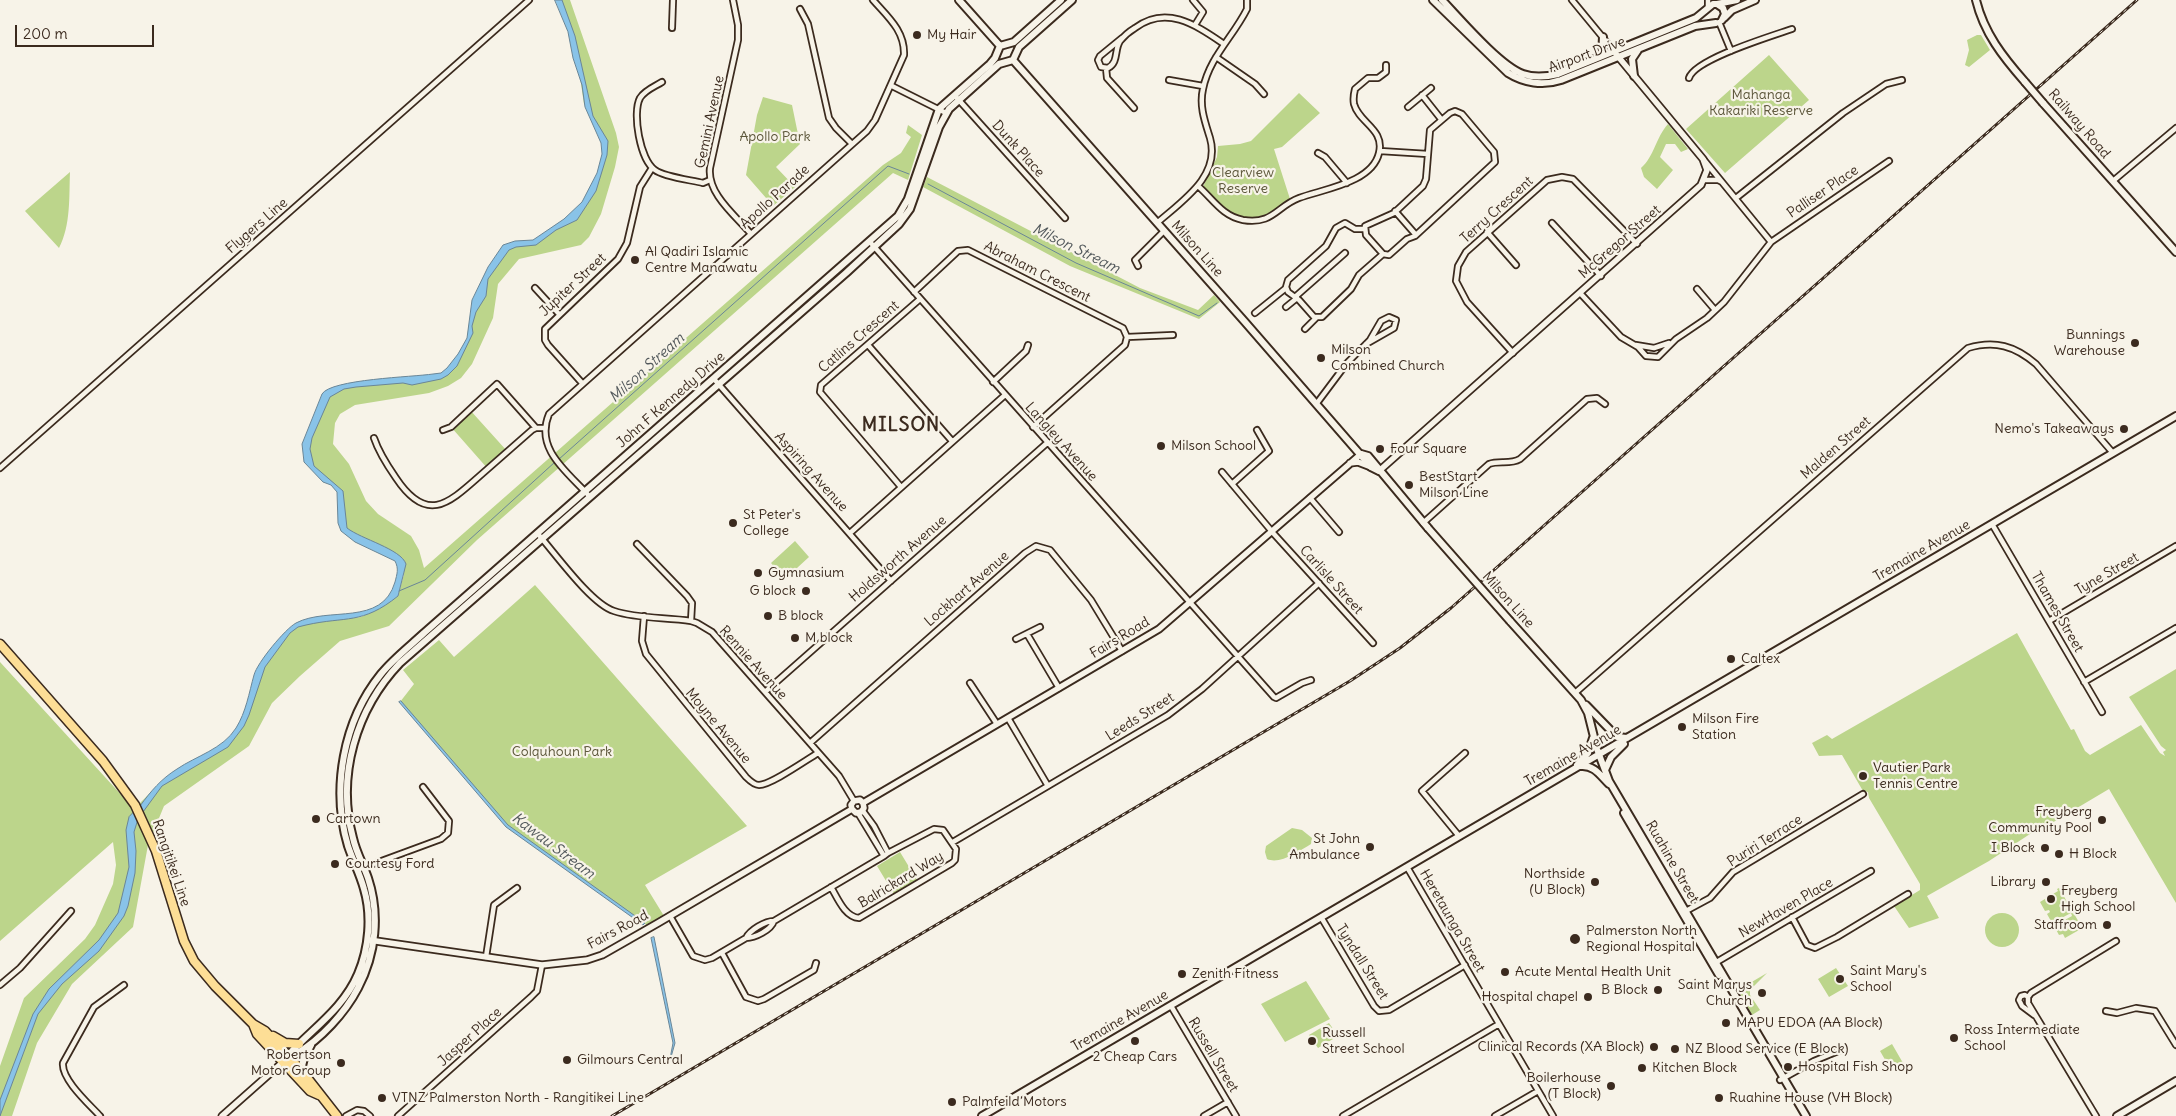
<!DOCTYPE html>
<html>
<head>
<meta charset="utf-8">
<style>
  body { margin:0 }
  #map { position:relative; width:2176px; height:1116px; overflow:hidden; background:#f7f3e8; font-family:Delius,sans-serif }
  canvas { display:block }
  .scale { position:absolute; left:15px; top:25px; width:139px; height:22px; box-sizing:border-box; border:2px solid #3b2a1e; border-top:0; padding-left:6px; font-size:15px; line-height:18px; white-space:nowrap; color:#3b2a1e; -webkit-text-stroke:4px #f7f3e8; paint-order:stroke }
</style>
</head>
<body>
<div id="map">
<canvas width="2176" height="1116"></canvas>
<div class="scale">200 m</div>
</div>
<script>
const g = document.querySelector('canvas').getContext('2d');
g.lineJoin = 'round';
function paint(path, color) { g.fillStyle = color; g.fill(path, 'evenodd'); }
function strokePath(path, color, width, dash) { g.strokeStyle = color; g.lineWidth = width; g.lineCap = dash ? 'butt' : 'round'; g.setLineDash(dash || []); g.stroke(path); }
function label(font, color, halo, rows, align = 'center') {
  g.font = font + ' Delius,sans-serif'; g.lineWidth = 4.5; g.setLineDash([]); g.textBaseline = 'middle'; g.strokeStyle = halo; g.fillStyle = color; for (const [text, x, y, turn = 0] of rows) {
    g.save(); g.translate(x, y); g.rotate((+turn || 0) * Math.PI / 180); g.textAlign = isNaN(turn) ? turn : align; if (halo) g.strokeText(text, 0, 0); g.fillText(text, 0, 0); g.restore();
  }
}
paint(new Path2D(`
  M557 0H570L616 133 619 147 615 167 601 214 589 237 581 245 519 259 498 284 493 318 472 364 461 378 448 386 429 393 355 405 340 414 335 423 333 444 349 464 366 501 378 514 411 536 419 550 424 568 883 165 901 153 911 137 906 133 908 125 922 135 908 180 893 173 477 540 389 626 340 641 300 676 272 703 249 746 164 806 148 845 133 927 72 984 37 1043 12 1116H0V1066L24 998 85 939 95 925 113 884 116 865 113 842 0 941V662L125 799 138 805 158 785 221 747 241 727 264 662 297 625 320 621 361 617 398 596 404 574 403 562 344 531 341 490C333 483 319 475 314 466 301 444 321 412 330 392L355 385 443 376 456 366 468 338V327L486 278 506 248 535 243 555 228 575 218 593 194 605 151 599 131 584 104 577 57Z
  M1977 35H1981L1990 50 1969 67 1965 65 1969 50 1967 40Z
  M1769 55 1809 100 1725 173 1686 129Z
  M1299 93 1320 113 1282 147 1274 149 1290 199C1252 230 1234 220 1203 187L1217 157 1218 146 1240 144 1251 141Z
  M763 97 792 105 800 144 776 167 795 187 773 206 746 175 757 115Z
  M1668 124 1688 149 1681 152 1675 144H1666L1660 157 1673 170 1657 189 1644 177 1641 168C1654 157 1656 137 1668 124Z
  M70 172C69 197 71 225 59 248L25 211Z
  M927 177 1140 288 1198 310 1214 295 1220 302 1199 319 1070 266 923 187Z
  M470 410 507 451 488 469 451 427Z
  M795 541 809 557 785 579 771 563Z
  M535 585 747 826 645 885 664 916 648 926 507 826 400 702 414 684 403 670 439 640 454 657Z
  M2017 633 2071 730 2074 729 2085 751 2090 755 2141 725 2160 753 2165 756 2163 752 2166 750 2161 746 2129 697 2176 669V903L2109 789 2040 830 2033 832 1989 861 1927 896 1939 918 1909 928 1894 906 1920 890V884L1869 798 1868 792 1863 791 1842 755 1819 756 1812 743 1827 735 1832 739Z
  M1292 828 1302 830 1312 838 1311 844C1299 851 1280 865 1267 859L1265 852 1266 846Z
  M900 852 917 880 894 894 877 866Z
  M2059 888 2080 924 2077 925 2079 930 2065 938 2063 934 2059 935 2054 926 2072 916 2071 913 2052 923 2047 914 2050 912 2049 910 2045 911 2040 902 2058 891 2057 889Z
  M1985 930a17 17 0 1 1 34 0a17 17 0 1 1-34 0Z
  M1836 968 1848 986 1829 997 1818 979Z
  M1767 973 1750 990V995L1760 1010 1752 1015 1738 990Z
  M1306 981 1330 1019 1285 1042 1261 1004Z
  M1329 1023 1338 1036 1318 1048 1309 1035Z
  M1892 1044 1903 1063 1891 1070 1880 1051Z`), '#bcd58b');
const water = new Path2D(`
  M555 0H562L575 36 593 116 608 141 607 155 596 191 577 220 556 230 536 245 516 247 509 250 488 279 486 296 476 312 472 326 473 333 457 366 448 375 441 379 412 385 403 383 356 387 344 389 330 397 312 438 310 449 314 466 343 491 347 528C361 539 401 549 406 564L398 596C362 625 346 616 306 625L298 627 290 633 265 667 249 715 244 726 228 747 162 786 143 812 140 806C151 791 161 779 177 769 196 756 223 749 236 728 246 712 249 693 254 675 257 663 285 629 296 623 328 606 382 627 395 582 397 574 399 569 395 561L355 542 341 531 338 523 337 492 331 485 323 482 304 462 302 444 322 394C331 379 413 377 433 374L441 373 447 368 458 354 467 338 472 300 488 267 503 245 515 241 533 240 564 219 582 202 597 173 602 154 601 143 585 107 582 85 573 58 568 32Z
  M401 701 508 825 645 923 643 925 506 827 399 702Z
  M134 812 138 819 134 832 136 851 135 873 128 906 124 916 99 951 62 984 38 1014 0 1116V1100L33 1014 49 989 99 940 118 913 129 867 126 830 129 817Z
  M654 937 675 1043 669 1064 673 1043 651 938Z`);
paint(water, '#89c3e8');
strokePath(water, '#6a8697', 1);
strokePath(new Path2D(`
  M928 184 1076 263 1199 316 1217 303
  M558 460 888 166 909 174
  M399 591 425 580 555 462`), '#6a8697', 1);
const minor = new Path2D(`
  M733 0 738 25V40L710 168C707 194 736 216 751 234
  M1193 0 1203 12 1195 25
  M1572 0 1614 51
  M1708 0V6
  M800 9 808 24 829 118 836 128 852 144
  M1719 22 1731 51
  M672 28 673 0
  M1122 38 1100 56 1098 60 1101 67 1108 68C1119 62 1114 50 1120 41 1124 36 1130 31 1135 28 1167 4 1197 26 1224 44
  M1216 57 1255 84 1264 94
  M1106 68 1107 78 1134 108
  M1689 78C1695 59 1772 36 1792 29
  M1169 80 1203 86
  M662 82C654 87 645 90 640 98 632 113 640 160 655 170 664 177 691 180 703 183L710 180
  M892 86 946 113
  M1422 95 1441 119
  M957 98 1065 218
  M1408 107 1431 88
  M1455 111 1462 114 1494 152 1495 162 1415 236 1407 239 1389 255 1383 254 1366 235 1365 226 1394 213 1423 186 1426 179 1430 130 1450 113Z
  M1380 151 1428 154
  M1318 153 1325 157 1347 183
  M1704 160 1771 242
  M1704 180H1718L1722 182
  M2113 181 2176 128
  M1198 186C1213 199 1222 216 1243 220 1273 225 1277 206 1299 198 1323 189 1372 183 1379 153 1385 129 1359 123 1354 104 1353 99 1354 93 1355 89L1368 78H1378L1386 72V65
  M1736 198 1843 113 1886 84 1902 80
  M1395 211 1416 235
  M1157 223C1182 201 1221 176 1210 138 1205 122 1199 106 1203 89 1209 58 1233 37 1247 9V0
  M1552 223 1601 276
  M1365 229H1355L1345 223 1336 228 1326 246 1288 280 1286 287 1288 292 1299 300 1314 317H1322L1351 289 1359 275 1383 254
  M1487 232 1516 265
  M870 242 1274 697 1276 698 1302 683 1311 680
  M1138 266 1135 260 1164 231
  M535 288 559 314
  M1697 289 1715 310
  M914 292 958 251 968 250 1123 328 1127 337 1125 345 1033 427
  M1580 293 1621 337 1638 347 1646 356 1658 357 1676 339 1707 318 1724 302 1771 242 1889 161
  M1295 297 1345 253
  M1286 307 1297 298
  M1255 313 1286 288
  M1305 329 1316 318
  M1127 337 1173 335
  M868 345 952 441
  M1636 345 1654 348 1669 343
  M1513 353 1467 302 1456 281 1458 266 1466 252 1547 180 1562 177 1573 179 1637 244
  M714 379 891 581
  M993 382 1026 351 1028 345
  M582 383 548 345 545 340V329L618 259 627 243 640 187 652 168
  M1317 403 1347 363 1370 340 1381 321 1389 317 1396 320 1394 328 1366 344
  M443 430 451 427 497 384 536 428
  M374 438C379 453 387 465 396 478 428 526 450 502 483 473 500 458 516 444 532 430L536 428H545
  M0 468 529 0
  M1222 472 1274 534 1373 643
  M1232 484 1269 451 1257 430
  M901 487 820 392 821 385 920 299
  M590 497C569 473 534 450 549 414L867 131 875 120 904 55C905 31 888 17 873 0
  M1310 498 1339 532
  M1423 523 1489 464C1499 460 1510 465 1520 459L1587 399 1597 398 1605 404
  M1992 524 2102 712
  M850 533 1005 395
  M538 534C555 553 591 604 614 611 638 619 666 617 691 621L697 623 712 632 839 776 854 801
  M637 544 687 596 692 603 691 621
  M644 616 642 641 646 654 746 777C749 780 754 785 759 785 771 785 806 760 818 753
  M2049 621 2176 546
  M1027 634 1059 688
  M1016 639 1040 627
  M2084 682 2176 628
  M970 683 997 724
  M765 692 1047 443
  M1575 693 1968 348C1995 340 2015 346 2036 364L2113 453
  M1008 718 1048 786
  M810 743 1025 553 1036 546 1050 550 1091 600 1122 651
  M863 811 874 826 888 853
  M858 813 884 856
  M1459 836 1422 791 1465 753
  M953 842 1168 715 1202 689 1319 583
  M1407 867 1553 1116
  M357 870 441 839 448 833 449 821 423 787
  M1684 912 1710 898 1733 872 1863 794
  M670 916 693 956 705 960 712 958 746 938
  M1321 917 1374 1006 1379 1011 1389 1010 1465 965
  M1792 917 1807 945 1815 948 1837 937 1908 894
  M774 921C765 921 750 930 746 938 755 938 771 930 774 921L884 856 888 853 934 829 943 830 956 849 955 860 952 863 859 918C845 917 838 899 831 887
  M722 953 746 997 758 1001 764 999 814 970 816 963
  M486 957 494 905 517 888
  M1715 963 1871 871
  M0 985 20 968 71 911
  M2028 997 2025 995 2021 996 2019 1000 2022 1006 2034 1015
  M1171 1006 1236 1116
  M2106 1011 2117 1013 2136 1008 2155 1011 2176 1045
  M1780 1080 1814 1061 1843 1049
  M100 1116C89 1104 61 1079 63 1063L94 1007 124 985
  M346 1116 357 1110 364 1111 370 1116
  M398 1116 531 997 537 991 542 965
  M1204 1116 1228 1102
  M1343 1116 1499 1024
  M1495 1116 1538 1091
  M2096 1116 2028 1003V997L2031 993 2116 941`);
const tertiary = new Path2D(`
  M1350 463 1358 462 1371 467
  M1379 471 1701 185 1707 170 1703 159 1616 54
  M863 803 1159 629 1361 454
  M852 809 856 813 861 812 864 808 863 803
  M852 809 851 805 854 801 860 800 863 803
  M369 940 542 965 587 960 602 955 658 923 852 809
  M222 1116 283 1062`);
const secondary = new Path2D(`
  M959 0 1000 46
  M1433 0 1508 73C1524 83 1543 86 1561 80L1695 26 1716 23
  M1442 0C1460 19 1500 66 1523 74 1534 78 1546 77 1558 74L1696 18 1713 4H1717L1723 8 1725 14 1722 20
  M1976 0C1984 33 2003 57 2025 82
  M1717 4 1737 0
  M1724 18 1732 10 1755 0
  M1602 55 1603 37
  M1013 60 1245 322 1371 467 1379 471
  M1634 76 1632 59 1638 50
  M2043 103 2176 252
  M1361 454 1368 456 1428 528
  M1510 621 1581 700 1588 713 1597 749 1609 781 1806 1116
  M1586 705 1617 737 1627 738
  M1577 765 1588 753 1593 738
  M1581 766C1594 765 1600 775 1609 784
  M1605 770 1611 757 1624 744
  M1624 813 1719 975
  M289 1057 292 1051C316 1026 344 1007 358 974 369 948 372 916 364 889 360 874 353 861 348 846 331 789 343 721 381 674 393 659 410 646 424 633L898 216 908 199 939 109 990 64 995 58 1000 46 1014 42 1061 0
  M283 1062C288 1058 292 1057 296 1054 321 1039 345 1013 358 988 376 954 380 914 368 878 363 864 356 852 353 838 336 776 356 709 400 663L846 273 899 224 910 209 939 127 949 109 999 64 1013 60 1019 47 1072 0
  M301 1070 304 1058 311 1045
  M982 1116 2176 416
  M2117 1116 2176 1081`);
const trunk = new Path2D(`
  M0 644 103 761 135 805 156 851 184 941 194 961 215 986 253 1024 265 1031 301 1070 337 1116
  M253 1024 257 1034 310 1091 319 1095
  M273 1036 285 1043 299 1044`);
strokePath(minor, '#3b2a1e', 8);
strokePath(tertiary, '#3b2a1e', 9);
strokePath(secondary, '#3b2a1e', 10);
strokePath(trunk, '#3b2a1e', 11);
strokePath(minor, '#f7f3e8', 4.5);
strokePath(tertiary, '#f7f3e8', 5.5);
strokePath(secondary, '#f7f3e8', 6);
strokePath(trunk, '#fdde96', 8);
const rail = new Path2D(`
  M612 1116 1350 681 1400 648 1451 608 2137 0`);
strokePath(rail, '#3b2a1e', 3);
strokePath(rail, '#f7f3e8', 1, [4]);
const secondaryBridge = new Path2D(`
  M2025 82 2043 103
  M1428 528 1510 621`);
strokePath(secondaryBridge, '#3b2a1e', 10, []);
strokePath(secondaryBridge, '#f7f3e8', 6);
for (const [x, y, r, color] of [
  [917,35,5,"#3b2a1e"],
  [635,260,5,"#3b2a1e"],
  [2135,343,5,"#3b2a1e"],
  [1321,358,5,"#3b2a1e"],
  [2124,429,5,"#3b2a1e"],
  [1161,446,5,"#3b2a1e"],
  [1380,449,5,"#3b2a1e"],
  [1409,485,5,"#3b2a1e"],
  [733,523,5,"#3b2a1e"],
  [758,573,5,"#3b2a1e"],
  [806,591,5,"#3b2a1e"],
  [768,616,5,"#3b2a1e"],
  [795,638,5,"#3b2a1e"],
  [1731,659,5,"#3b2a1e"],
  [1682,727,5,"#3b2a1e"],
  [1863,776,5,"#3b2a1e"],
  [316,819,5,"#3b2a1e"],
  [2102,820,5,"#3b2a1e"],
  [1370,847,5,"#3b2a1e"],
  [2045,848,5,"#3b2a1e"],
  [2059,854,5,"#3b2a1e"],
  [335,864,5,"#3b2a1e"],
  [1595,882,5,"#3b2a1e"],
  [2046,882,5,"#3b2a1e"],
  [2051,899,5,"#3b2a1e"],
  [2107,925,5,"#3b2a1e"],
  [1575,939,6,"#3b2a1e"],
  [1505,972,5,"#3b2a1e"],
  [1182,974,5,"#3b2a1e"],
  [1840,979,5,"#3b2a1e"],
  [1658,990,5,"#3b2a1e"],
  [1762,993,5,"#3b2a1e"],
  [1588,997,5,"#3b2a1e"],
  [1726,1023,5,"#3b2a1e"],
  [1954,1038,5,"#3b2a1e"],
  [1135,1041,5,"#3b2a1e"],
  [1312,1041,5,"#3b2a1e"],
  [1654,1047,5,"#3b2a1e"],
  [1675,1049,5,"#3b2a1e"],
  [567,1060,5,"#3b2a1e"],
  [341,1063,5,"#3b2a1e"],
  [1788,1067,5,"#3b2a1e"],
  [1642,1068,5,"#3b2a1e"],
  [1611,1086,5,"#3b2a1e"],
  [382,1098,5,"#3b2a1e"],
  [1719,1098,5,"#3b2a1e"],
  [952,1102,5,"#3b2a1e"]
]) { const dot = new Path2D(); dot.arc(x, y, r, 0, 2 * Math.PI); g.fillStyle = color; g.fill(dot); strokePath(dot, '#f7f3e8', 2); }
label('14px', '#3b2a1e', '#f7f3e8', [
  ["My Hair",927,35],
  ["Al Qadiri Islamic",645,252],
  ["Centre Manawatu",645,268],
  ["Bunnings",2125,335,"right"],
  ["Warehouse",2125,351,"right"],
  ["Milson",1331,350],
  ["Combined Church",1331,366],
  ["Nemo's Takeaways",2114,429,"right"],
  ["Milson School",1171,446],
  ["Four Square",1390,449],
  ["BestStart",1419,477],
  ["Milson Line",1419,493],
  ["St Peter's",743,515],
  ["College",743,531],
  ["Gymnasium",768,573],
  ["G block",796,591,"right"],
  ["B block",778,616],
  ["M block",805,638],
  ["Caltex",1741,659],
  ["Milson Fire",1692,719],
  ["Station",1692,735],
  ["Vautier Park",1873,768],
  ["Tennis Centre",1873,784],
  ["Freyberg",2092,812,"right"],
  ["Community Pool",2092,828,"right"],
  ["Cartown",326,819],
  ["St John",1360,839,"right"],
  ["Ambulance",1360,855,"right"],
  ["I Block",2035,848,"right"],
  ["H Block",2069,854],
  ["Courtesy Ford",345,864],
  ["Northside",1585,874,"right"],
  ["(U Block)",1585,890,"right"],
  ["Library",2036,882,"right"],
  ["Freyberg",2061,891],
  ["High School",2061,907],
  ["Staffroom",2097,925,"right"],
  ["Palmerston North",1586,931],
  ["Regional Hospital",1586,947],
  ["Saint Mary's",1850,971],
  ["School",1850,987],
  ["Acute Mental Health Unit",1515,972],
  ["Zenith Fitness",1192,974],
  ["Saint Marys",1752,985,"right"],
  ["Church",1752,1001,"right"],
  ["B Block",1648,990,"right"],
  ["Hospital chapel",1578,997,"right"],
  ["MAPU EDOA (AA Block)",1736,1023],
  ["Ross Intermediate",1964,1030],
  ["School",1964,1046],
  ["Russell",1322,1033],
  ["Street School",1322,1049],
  ["Clinical Records (XA Block)",1644,1047,"right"],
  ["NZ Blood Service (E Block)",1685,1049],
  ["Robertson",331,1055,"right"],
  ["Motor Group",331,1071,"right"],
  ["2 Cheap Cars",1135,1057,"center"],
  ["Gilmours Central",577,1060],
  ["Hospital Fish Shop",1798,1067],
  ["Kitchen Block",1652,1068],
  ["Boilerhouse",1601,1078,"right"],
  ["(T Block)",1601,1094,"right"],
  ["VTNZ Palmerston North - Rangitikei Line",392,1098],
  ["Ruahine House (VH Block)",1729,1098],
  ["Palmfeild Motors",962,1102]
], 'left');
label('14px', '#3b2a1e', '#f7f3e8', [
  ["Airport Drive",1587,55,-20],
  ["Gemini Avenue",710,122,-78],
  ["Railway Road",2079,124,49],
  ["Dunk Place",1018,149,48],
  ["Palliser Place",1823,192,-34],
  ["Apollo Parade",775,197,-42],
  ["Terry Crescent",1497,210,-42],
  ["Flygers Line",257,226,-41],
  ["McGregor Street",1620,242,-41],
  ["Milson Line",1197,249,48],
  ["Abraham Crescent",1037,272,27],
  ["Jupiter Street",573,285,-43],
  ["Catlins Crescent",859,337,-41],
  ["John F Kennedy Drive",671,400,-41],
  ["Langley Avenue",1061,442,48],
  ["Malden Street",1836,448,-41],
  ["Aspiring Avenue",811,472,48],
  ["Tremaine Avenue",1922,551,-30],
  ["Holdsworth Avenue",898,559,-41],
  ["Tyne Street",2107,574,-30],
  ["Carlisle Street",1331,580,48],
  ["Lockhart Avenue",967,589,-41],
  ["Milson Line",1508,600,48],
  ["Thames Street",2057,612,60],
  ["Fairs Road",1120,638,-31],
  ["Rennie Avenue",753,663,48],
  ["Leeds Street",1140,717,-32],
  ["Moyne Avenue",718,726,50],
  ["Tremaine Avenue",1573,756,-30],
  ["Puriri Terrace",1765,841,-32],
  ["Ruahine Street",1672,862,60],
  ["Rangitikei Line",171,863,71],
  ["Balrickard Way",901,880,-31],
  ["NewHaven Place",1786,908,-30],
  ["Heretaunga Street",1452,921,60],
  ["Fairs Road",618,930,-28],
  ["Tyndall Street",1362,962,58],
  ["Tremaine Avenue",1120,1021,-30],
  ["Jasper Place",470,1037,-42],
  ["Russell Street",1213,1055,59]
]);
label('14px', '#5b5539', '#f7f3e8', [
  ["Mahanga",1761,95],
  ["Kakariki Reserve",1761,111],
  ["Apollo Park",775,137],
  ["Clearview",1243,173],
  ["Reserve",1243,189],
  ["Colquhoun Park",562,752]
]);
label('italic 15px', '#52585b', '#f7f3e8', [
  ["Milson Stream",1076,249,26],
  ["Milson Stream",647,368,-42],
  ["Kawau Stream",553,846,37]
]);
g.letterSpacing = '1px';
label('bold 19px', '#3b2a1e', '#f7f3e8', [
  ["MILSON",901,426]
]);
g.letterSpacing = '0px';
</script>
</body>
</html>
